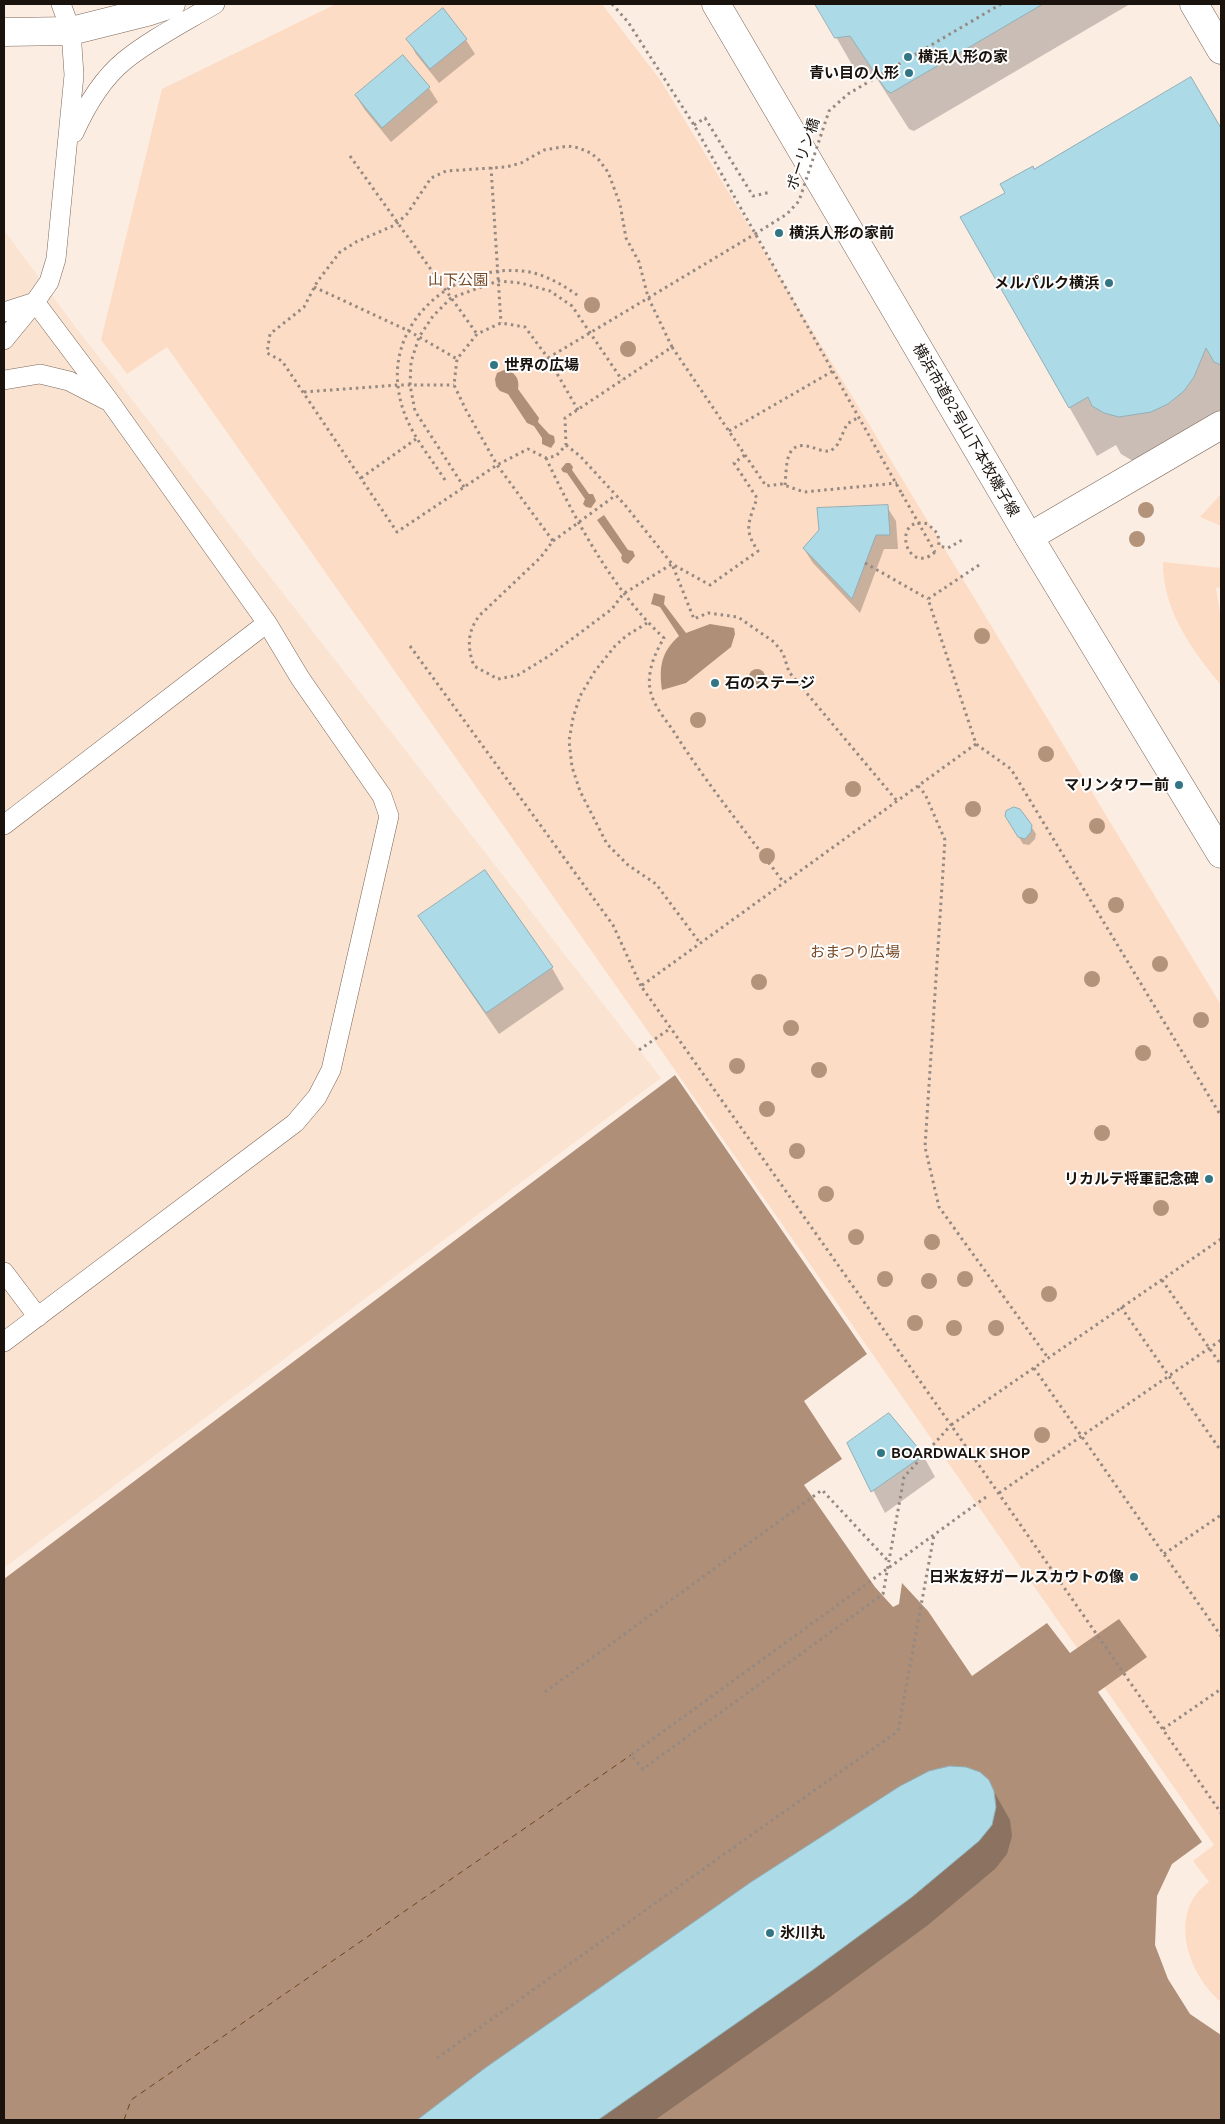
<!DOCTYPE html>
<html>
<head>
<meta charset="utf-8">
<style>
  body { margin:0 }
  #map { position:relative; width:1225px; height:2124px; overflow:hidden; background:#fcede3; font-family:Ubuntu,sans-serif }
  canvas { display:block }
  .frame { position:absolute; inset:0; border:5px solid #1a130d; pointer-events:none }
</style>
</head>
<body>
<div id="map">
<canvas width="1225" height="2124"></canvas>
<div class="frame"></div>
</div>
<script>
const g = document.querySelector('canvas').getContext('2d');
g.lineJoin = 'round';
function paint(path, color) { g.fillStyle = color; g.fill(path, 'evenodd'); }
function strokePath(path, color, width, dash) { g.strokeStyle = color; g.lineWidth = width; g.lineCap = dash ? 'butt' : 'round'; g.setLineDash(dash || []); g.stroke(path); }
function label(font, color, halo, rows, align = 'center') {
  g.font = font + ' Ubuntu,"Noto Sans JP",sans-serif'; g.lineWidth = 4; g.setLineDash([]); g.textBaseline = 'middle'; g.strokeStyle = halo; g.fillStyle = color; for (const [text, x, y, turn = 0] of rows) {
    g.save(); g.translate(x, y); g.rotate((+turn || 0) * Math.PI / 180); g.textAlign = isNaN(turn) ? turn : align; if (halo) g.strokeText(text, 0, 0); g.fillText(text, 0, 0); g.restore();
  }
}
paint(new Path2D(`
  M4 230 77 329 661 1078 4 1568Z`), '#fbe3d1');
paint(new Path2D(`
  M336 4H602L661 81 1221 1005V2002C1187 1974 1167 1911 1209 1882L1193 1861 1214 1845 647 1030 167 347 127 374 101 340 162 89Z
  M1221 494V526L1200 517Z
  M1163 562 1221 568V587L1216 588 1221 620V685C1192 651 1162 608 1163 562Z`), '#fcdcc5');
paint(new Path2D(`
  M504 370C515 371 520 379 518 389L539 418 538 422 549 434 554 436 555 442 551 448 542 444V438L534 426 527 423 508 394 500 391 496 386 495 379 497 373Z
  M566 463H570L573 467 572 470 589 494H593L596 501 591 508 586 507 583 504 585 499 567 473 563 472 561 469Z
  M604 515 628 550 633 551 635 556 628 564 623 562 621 558 622 555 597 520Z
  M654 593 665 596 664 604 686 633 710 624 734 628 735 634 731 647 686 683 662 690C659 667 661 652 679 636L660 607 651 604Z
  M675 1075 867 1354 804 1401 842 1459 804 1485 875 1587 893 1607 899 1604 902 1583 928 1611 972 1676 1047 1623 1070 1653 1119 1619 1147 1657 1098 1692 1202 1842 1172 1864 1157 1896 1155 1945 1168 1979 1190 2014 1221 2035V2120H4V1579Z`), '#af8f78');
paint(new Path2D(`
  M817 4H1130L914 131 909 129 874 74 858 75Z
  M443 10 466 40 475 54 439 83 416 54 408 39Z
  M1190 78 1221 130V425L1133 461 1121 454 1116 445 1097 456 962 218 1006 193 1034 170Z
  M429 88 438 102 391 142 365 110 356 96Z
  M887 507 896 521 898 549H884L860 613 813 563 804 549Z
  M1006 816 1031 826 1036 834 1035 839 1029 845 1023 844Z
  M420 916 552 968 564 989 499 1034 433 938Z
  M849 1444 923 1455 935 1477 885 1513Z
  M988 1781 1010 1820 1012 1836 1007 1854 995 1869 928 1925 830 1997 655 2120H419L486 2069Z`), '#0003');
strokePath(new Path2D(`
  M124 2120 131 2100 631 1755`), '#6e421c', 1, [6, 5]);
const building = new Path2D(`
  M815 4H1043L891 93 886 90 850 36 835 38Z
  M443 8 467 39 430 69 406 39Z
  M403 55 430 87 382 128 355 95Z
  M1191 77 1221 128V365L1214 362 1206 348 1194 377 1184 391 1168 404 1151 412 1119 417 1104 413 1092 406 1088 397 1069 408 960 217 1005 193 1000 184 1033 166 1034 169Z
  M888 505 890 535H876L852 599 803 548 819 530 817 508Z
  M1014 807 1020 809 1032 825 1031 832 1025 839 1018 837 1005 816 1006 811Z
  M485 870 553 967 486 1013 418 916Z
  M889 1413 924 1455 871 1492 847 1443Z
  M950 1766 966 1767 980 1772 989 1780 994 1791 996 1807 992 1825 979 1841 912 1897 814 1969 598 2120H417L485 2068 751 1882 900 1786 929 1771Z`);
paint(building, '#acdae6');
strokePath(building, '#91afb7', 1);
const service = new Path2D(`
  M74 133C86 106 101 80 124 61 151 39 185 22 215 4
  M4 312 35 302 49 282 56 259 74 75 71 31 61 4
  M4 340 35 302 110 402 267 623 300 678 382 796 389 816 331 1070 317 1097 295 1123 4 1342
  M4 380 40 374 69 381 106 400
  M4 825 267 623
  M4 1272 38 1317`);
const minor = new Path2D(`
  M1194 4 1221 50
  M1029 537 1221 425`);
const tertiary = new Path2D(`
  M4 32 71 31 147 12 171 4`);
const primary = new Path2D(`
  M716 4 1029 537 1221 854`);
strokePath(service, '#7b6658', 20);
strokePath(minor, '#7b6658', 29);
strokePath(tertiary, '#7b6658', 29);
strokePath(primary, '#7b6658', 29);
strokePath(new Path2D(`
  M612 4 628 22 694 125 902 494
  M694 125 705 118 753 196 771 192
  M350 156 477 334
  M491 167 501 323
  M314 287 409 331 457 359
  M672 347 648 297 639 262 626 238 620 204 608 172 599 160 591 153 579 148 568 146 544 150 521 163 506 167 446 171 431 178 407 214 395 225 356 242 340 252 317 282 304 307 270 334 267 353 282 361 397 532 497 465 528 449 546 458 556 456 566 445 565 418 672 347 766 486 781 484 804 492 897 483
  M548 358 755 234
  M304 392 398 385H454
  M578 410 548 358 525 327 501 323 477 334 457 359 454 385 466 410 497 465 553 541 540 558 480 615C467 631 467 647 474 666L498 679 518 675 549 656 612 609 623 594 672 564 710 585 758 551C743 529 749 522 757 498L734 463 745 455
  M729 431 833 371
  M566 445 580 456 625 505 672 564 694 619 708 613 738 617 774 642 783 653 789 672 897 801
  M546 458C575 520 614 592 664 638 655 653 647 671 650 689 653 706 665 718 674 732 707 784 747 833 784 883
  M361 478 416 439
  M445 480C425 449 402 425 398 386 390 318 457 264 522 271 544 273 563 285 580 297
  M785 485C787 467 784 439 811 447 817 449 824 452 831 451L838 444 847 424 859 417
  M464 487 415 411 410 385 411 362 419 337 433 316 451 298 498 281 521 283 550 291 572 306 622 380
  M553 541 616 495
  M935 552C906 578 890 514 928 524L938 534 939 546 948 548 964 539
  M865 563 928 599
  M979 565 928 599 976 744 1011 769 1221 1116
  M647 623 626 636 615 646 595 671 580 696 573 718 569 741 572 767 580 791 607 844 628 865 656 884 700 943
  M410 646 613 925 641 986
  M976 744 641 986 951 1425 904 1477 883 1594 643 1769 631 1755 986 1497
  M918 786 925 794 945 840 925 1147 939 1207 1048 1358
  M639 1050 671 1028
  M1221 1239 951 1425 1221 1813
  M1162 1280 1221 1365
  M1121 1307 1221 1451
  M1034 1368 1221 1636
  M999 1493 1221 1340
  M1164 1554 1221 1515
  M545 1692 822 1490 889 1562
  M1163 1729 1221 1689
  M437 2058 898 1731 934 1535`), '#958981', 3, [2.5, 4]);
strokePath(service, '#fff', 19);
strokePath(minor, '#fff', 28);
strokePath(tertiary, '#fff', 28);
strokePath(primary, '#fff', 28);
strokePath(new Path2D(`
  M755 234 787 214 799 201 829 111 848 94 1001 4
  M902 494 935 552`), '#958981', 3, [2.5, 4]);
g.fillStyle = '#b3937a';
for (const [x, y] of [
  [592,305],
  [628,349],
  [1146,510],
  [1137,539],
  [982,636],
  [757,677],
  [698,720],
  [1046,754],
  [853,789],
  [973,809],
  [1097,826],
  [767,856],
  [1030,896],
  [1116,905],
  [1160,964],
  [1092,979],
  [759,982],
  [1201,1020],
  [791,1028],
  [1143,1053],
  [737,1066],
  [819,1070],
  [767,1109],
  [1102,1133],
  [797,1151],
  [826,1194],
  [1161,1208],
  [856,1237],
  [932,1242],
  [885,1279],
  [965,1279],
  [929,1281],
  [1049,1294],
  [915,1323],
  [954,1328],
  [996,1328],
  [1042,1435]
]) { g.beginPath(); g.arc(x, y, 8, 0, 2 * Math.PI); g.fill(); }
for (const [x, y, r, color] of [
  [908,57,5,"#327685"],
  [909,73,5,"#327685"],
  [779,233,5,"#327685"],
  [1109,283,5,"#327685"],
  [494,365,5,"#327685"],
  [715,683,5,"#327685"],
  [1179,785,5,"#327685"],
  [1209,1179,5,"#327685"],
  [881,1453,5,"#327685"],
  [1134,1577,5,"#327685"],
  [770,1933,5,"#327685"]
]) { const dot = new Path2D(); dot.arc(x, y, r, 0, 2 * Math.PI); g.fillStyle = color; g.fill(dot); strokePath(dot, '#fefefe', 2); }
label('bold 15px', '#1a130d', '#fefefe', [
  ["横浜人形の家",918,57],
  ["青い目の人形",899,73,"right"],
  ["横浜人形の家前",789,233],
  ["メルパルク横浜",1099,283,"right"],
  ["世界の広場",504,365],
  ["石のステージ",725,683],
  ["マリンタワー前",1169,785,"right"],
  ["リカルテ将軍記念碑",1199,1179,"right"],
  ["BOARDWALK SHOP",891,1453],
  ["日米友好ガールスカウトの像",1124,1577,"right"],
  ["氷川丸",780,1933]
], 'left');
label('15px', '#1a130d', '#fefefe', [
  ["ポーリン橋",803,154,-72],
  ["横浜市道82号山下本牧磯子線",966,430,60]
]);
label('15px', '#774924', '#fefefe', [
  ["山下公園",458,280],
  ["おまつり広場",855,952]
]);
</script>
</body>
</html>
